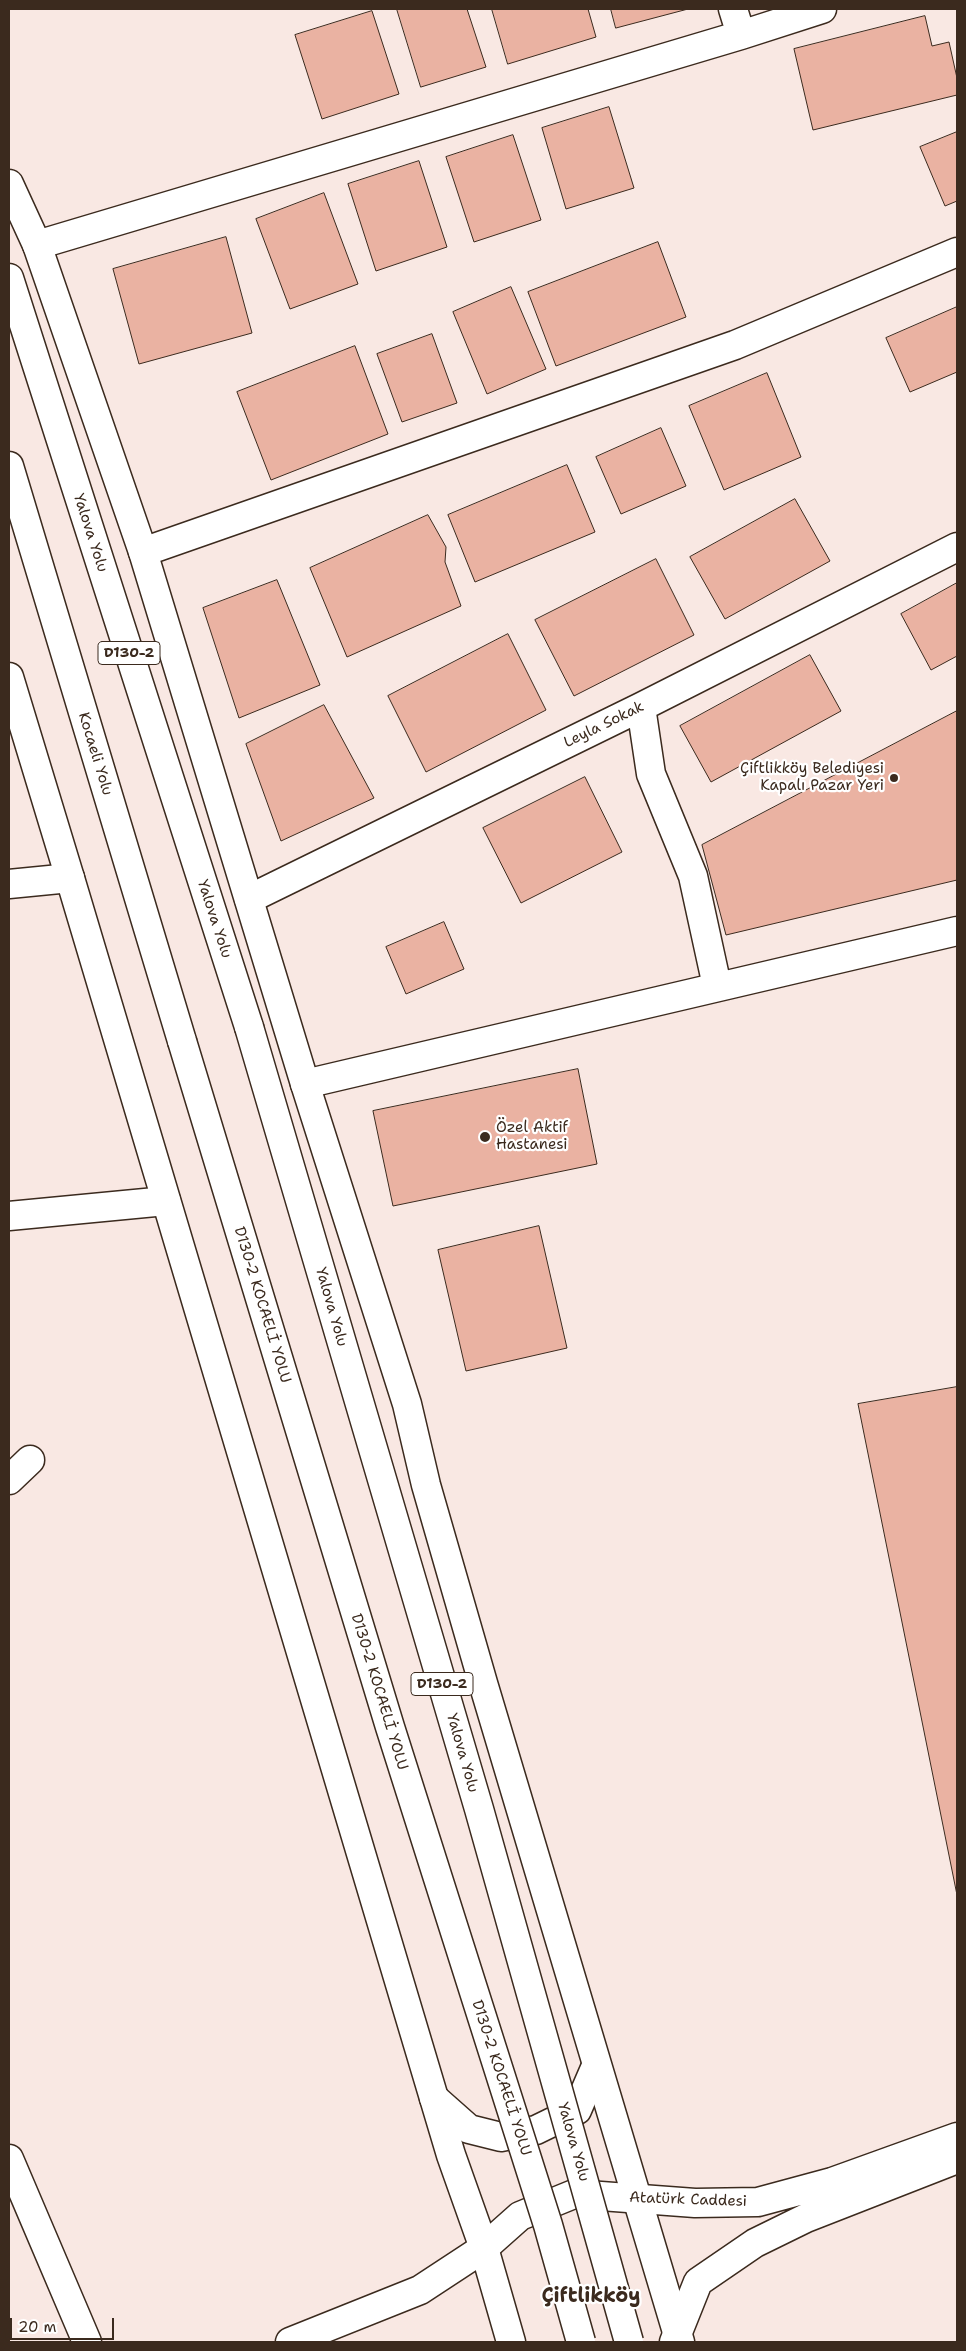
<!DOCTYPE html>
<html>
<head>
<meta charset="utf-8">
<style>
  body { margin:0 }
  #map { position:relative; width:966px; height:2351px; overflow:hidden; background:#f9e8e3; font-family:"Shantell Sans",sans-serif }
  canvas { display:block }
  .frame { position:absolute; inset:0; border:10px solid #3b2a1e; pointer-events:none }
  .scale { position:absolute; left:10px; top:2318px; width:104px; height:22px; box-sizing:border-box; border:2px solid #3b2a1e; border-top:0; padding-left:6px; font-size:15px; line-height:18px; white-space:nowrap; color:#3b2a1e; -webkit-text-stroke:4px #fff; paint-order:stroke }
</style>
</head>
<body>
<div id="map">
<canvas width="966" height="2351"></canvas>
<div class="frame"></div>
<div class="scale">20 m</div>
</div>
<script>
const g = document.querySelector('canvas').getContext('2d');
g.lineJoin = 'round';
function paint(path, color) { g.fillStyle = color; g.fill(path, 'evenodd'); }
function strokePath(path, color, width, dash) { g.strokeStyle = color; g.lineWidth = width; g.lineCap = dash ? 'butt' : 'round'; g.setLineDash(dash || []); g.stroke(path); }
function label(font, color, halo, rows, align = 'center') {
  g.font = font + ' "Shantell Sans",sans-serif'; g.lineWidth = 4.5; g.setLineDash([]); g.textBaseline = 'middle'; g.strokeStyle = halo; g.fillStyle = color; for (const [text, x, y, turn = 0] of rows) {
    g.save(); g.translate(x, y); g.rotate((+turn || 0) * Math.PI / 180); g.textAlign = isNaN(turn) ? turn : align; if (halo) g.strokeText(text, 0, 0); g.fillText(text, 0, 0); g.restore();
  }
}
const building = new Path2D(`
  M397 9H467L486 67 421 87Z
  M492 9H588L596 37 508 64Z
  M611 9H688L616 28Z
  M372 11 399 94 322 119 295 35Z
  M925 16 932 46 949 42 957 78V95L813 130 794 49Z
  M609 107 634 188 566 209 542 128Z
  M957 132V201L945 206 920 147Z
  M513 135 541 220 474 242 446 157Z
  M419 161 447 247 376 271 348 184Z
  M324 193 358 284 290 309 256 219Z
  M226 237 252 333 139 364 113 269Z
  M658 242 686 317 556 366 528 292Z
  M511 287 546 369 487 394 453 312Z
  M957 307V372L910 392 886 338Z
  M432 334 457 403 402 422 377 354Z
  M355 346 388 434 271 480 237 392Z
  M767 373 801 457 724 490 689 406Z
  M661 428 686 486 621 514 596 457Z
  M567 465 595 532 475 582 448 515Z
  M795 499 830 561 725 619 690 557Z
  M428 515 446 547 445 562 461 606 347 657 310 568Z
  M656 559 694 635 574 696 535 620Z
  M277 580 320 685 239 718 203 608Z
  M957 583V656L931 670 901 614Z
  M508 634 546 710 426 772 388 696Z
  M810 655 841 711 711 782 680 726Z
  M324 705 374 798 281 841 246 744Z
  M957 711V880L726 935 702 845Z
  M585 777 622 852 521 903 483 828Z
  M444 922 464 969 406 994 386 947Z
  M578 1069 597 1164 393 1206 373 1111Z
  M539 1226 567 1348 466 1371 438 1250Z
  M957 1387V1895L858 1404Z`);
paint(building, '#eab2a2');
strokePath(building, '#3b2a1e', 1);
const minor = new Path2D(`
  M733 9 741 35
  M37 245 741 35 822 9
  M143 552 735 345 957 252
  M641 707 651 774 693 876 717 986
  M9 884 70 878
  M249 899 641 707 957 547
  M305 1084 957 931
  M9 1216 166 1201
  M9 1480 30 1460
  M9 2159 87 2342
  M290 2342 420 2290 484 2248 520 2216 574 2194 695 2203 758 2202 832 2182 957 2137
  M674 2342 698 2282 755 2243 806 2218 957 2159`);
const major = new Path2D(`
  M434 2098 469 2129 501 2137 536 2130 577 2110 596 2066`);
const highway = new Path2D(`
  M9 184 37 245 143 552 305 1084 407 1404 426 1485 483 1683 680 2342
  M9 278 249 1027
  M9 466 182 1041
  M9 677 70 878 434 2098 451 2155 484 2248 511 2342`);
strokePath(minor, '#3b2a1e', 31);
strokePath(major, '#3b2a1e', 31);
strokePath(highway, '#3b2a1e', 31);
strokePath(minor, '#fff', 28);
strokePath(major, '#fff', 28);
strokePath(highway, '#fff', 28);
const highwayBridge = new Path2D(`
  M249 1027 479 1809 629 2342
  M182 1041 390 1727 548 2225 581 2342`);
strokePath(highwayBridge, '#3b2a1e', 31, []);
strokePath(highwayBridge, '#fff', 28);
for (const [x, y, r, color] of [
  [894,778,5,"#3b2a1e"],
  [485,1137,6,"#3b2a1e"]
]) { const dot = new Path2D(); dot.arc(x, y, r, 0, 2 * Math.PI); g.fillStyle = color; g.fill(dot); strokePath(dot, '#fff', 2); }
for (const [x, y, w] of [
  [129,653,62],
  [442,1684,62]
]) { const box = new Path2D(); box.roundRect(x - w / 2, y - 11.5, w, 23, 4); g.fillStyle = '#fff'; g.fill(box); strokePath(box, '#3b2a1e', 1); }
label('bold 14px', '#3b2a1e', null, [
  ["D130-2",129,653],
  ["D130-2",442,1684]
]);
label('15px', '#3b2a1e', '#fff', [
  ["Yalova Yolu",90,533,72],
  ["Leyla Sokak",604,725,-26],
  ["Kocaeli̇ Yolu",95,754,73],
  ["Yalova Yolu",214,919,72],
  ["D130-2 KOCAELİ YOLU",262,1305,73],
  ["Yalova Yolu",331,1307,74],
  ["D130-2 KOCAELİ YOLU",379,1692,73],
  ["Yalova Yolu",462,1753,74],
  ["D130-2 KOCAELİ YOLU",501,2078,72],
  ["Yalova Yolu",573,2142,74],
  ["Atatürk Caddesi",688,2200,2]
]);
label('15px', '#3b2a1e', '#fff', [
  ["Çiftlikköy Belediyesi",884,769],
  ["Kapalı Pazar Yeri",884,786],
  ["Özel Aktif",496,1128,"left"],
  ["Hastanesi",496,1145,"left"]
], 'right');
label('bold 20px', '#3b2a1e', '#fff', [
  ["Çiftlikköy",591,2297]
]);
</script>
</body>
</html>
